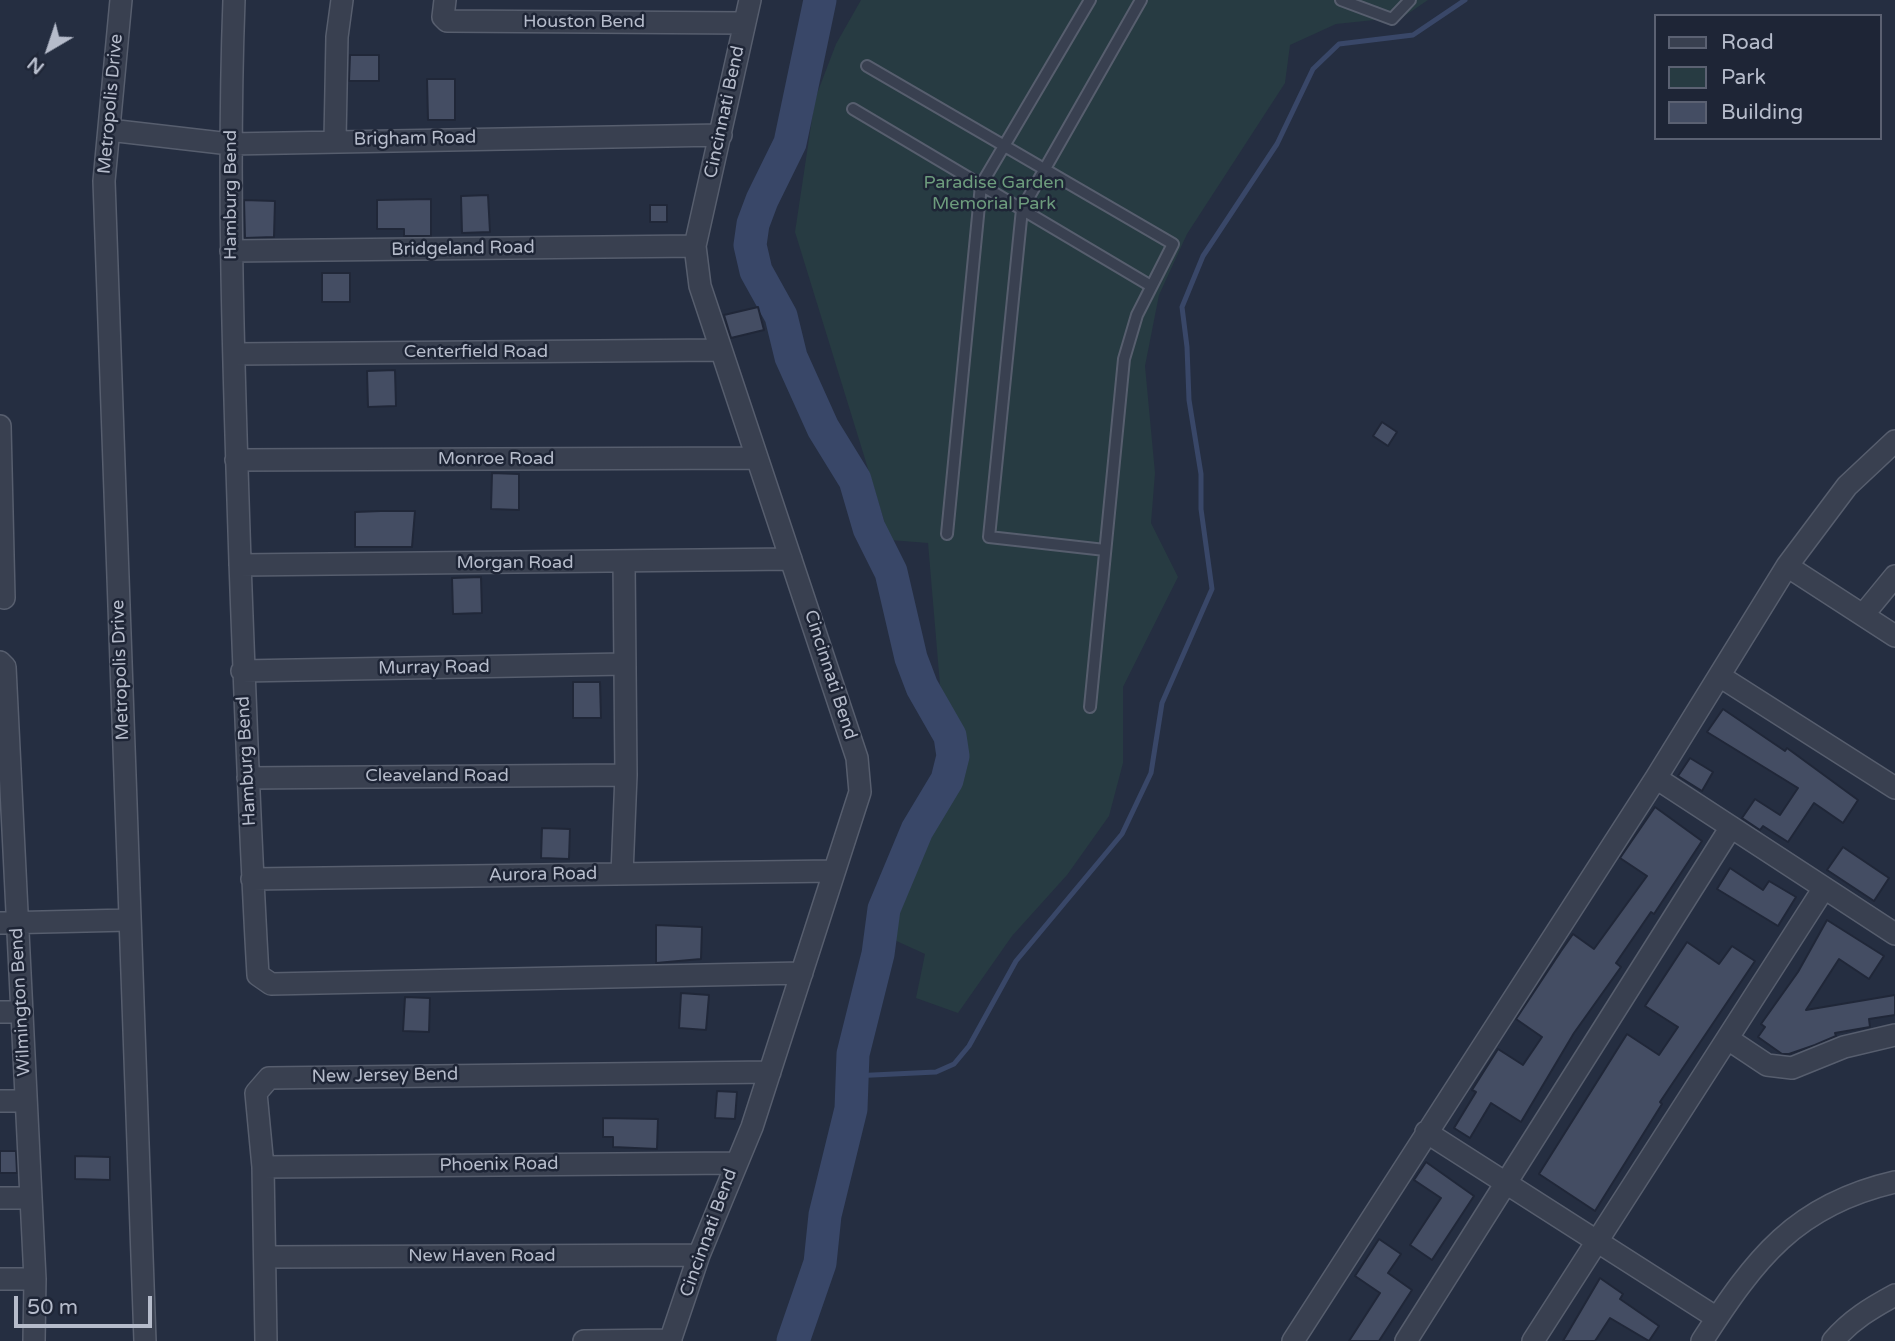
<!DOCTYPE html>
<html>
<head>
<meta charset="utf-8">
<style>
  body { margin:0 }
  #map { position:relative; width:1895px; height:1341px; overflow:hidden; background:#252e41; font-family:"Varela Round",sans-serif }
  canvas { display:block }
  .legend { position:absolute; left:1654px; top:14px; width:228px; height:126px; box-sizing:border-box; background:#1e2536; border:2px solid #5b6172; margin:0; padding:9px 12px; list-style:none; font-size:21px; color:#b6bccb }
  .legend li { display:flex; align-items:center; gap:14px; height:35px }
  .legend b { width:35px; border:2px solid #5b6172 }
  .north { position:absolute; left:14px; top:14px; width:70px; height:70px; -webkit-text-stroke:5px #1e2536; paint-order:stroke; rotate:219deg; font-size:19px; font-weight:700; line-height:28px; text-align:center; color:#b6bccb }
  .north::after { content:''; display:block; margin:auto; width:24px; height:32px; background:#b6bccb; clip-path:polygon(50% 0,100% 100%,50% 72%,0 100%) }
  .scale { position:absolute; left:14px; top:1296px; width:138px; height:32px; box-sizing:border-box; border:4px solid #b6bccb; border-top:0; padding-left:9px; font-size:21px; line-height:24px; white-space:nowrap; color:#b6bccb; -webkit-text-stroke:5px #1e2536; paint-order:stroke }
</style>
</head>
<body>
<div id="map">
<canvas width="1895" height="1341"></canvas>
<ul class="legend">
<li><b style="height:9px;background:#394050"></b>Road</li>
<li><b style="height:19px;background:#273b42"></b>Park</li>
<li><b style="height:19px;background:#444d63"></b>Building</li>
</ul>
<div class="north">N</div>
<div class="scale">50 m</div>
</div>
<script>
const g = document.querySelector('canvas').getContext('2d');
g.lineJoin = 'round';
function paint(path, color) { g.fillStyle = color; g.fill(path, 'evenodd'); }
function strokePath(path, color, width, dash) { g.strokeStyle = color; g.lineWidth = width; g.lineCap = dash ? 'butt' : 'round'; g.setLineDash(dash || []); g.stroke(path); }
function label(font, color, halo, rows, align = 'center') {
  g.font = font + ' "Varela Round",sans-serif'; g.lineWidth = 5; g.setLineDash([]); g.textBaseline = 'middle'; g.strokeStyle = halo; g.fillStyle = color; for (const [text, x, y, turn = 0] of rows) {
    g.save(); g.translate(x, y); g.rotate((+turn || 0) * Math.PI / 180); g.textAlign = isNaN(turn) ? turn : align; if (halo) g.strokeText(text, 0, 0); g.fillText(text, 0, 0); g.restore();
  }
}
paint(new Path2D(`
  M861 0H1428L1403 17 1336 24 1290 45 1285 83 1187 234 1159 295 1145 366 1155 473 1151 523 1178 577 1123 687V763L1109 816 1067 875 1012 936 958 1013 916 998 925 954 890 938 910 858 925 819 966 764V739L940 685 928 543 890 540 795 232 815 99 836 44Z`), '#273b42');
strokePath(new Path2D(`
  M852 1076 936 1072 954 1064 969 1046 1016 961 1122 834 1151 773 1162 703 1212 589 1201 509V474L1189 400 1187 347 1182 307 1203 256 1277 144 1313 69 1339 44 1413 35 1465 0`), '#394768', 5);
strokePath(new Path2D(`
  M793 1341 820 1263 825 1215 851 1109 853 1054 878 954 884 909 917 830 947 780 953 756 950 736 922 687 911 658 891 572 869 528 855 480 823 428 791 357 781 316 756 271 750 245 753 224 762 200 790 143 820 0`), '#394768', 33);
const building = new Path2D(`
  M350 55H379V81H349Z
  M427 79H455V120H428Z
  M488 195 490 232 462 233 461 196Z
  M431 199V236H404V229H377V200Z
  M244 200 275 201 274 237 245 238Z
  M650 205H667V222H650Z
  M322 273H350V302H322Z
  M758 307 764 330 731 338 724 315Z
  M395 370 396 406 368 407 367 371Z
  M1382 422 1397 432 1388 446 1373 436Z
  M492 473 519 474V510L491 509Z
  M381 511H415L412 547H355V512Z
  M481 577 482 613 453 614 452 578Z
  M573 682H600L601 718H573Z
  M1723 709 1785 751 1787 748 1858 800 1843 823 1814 803 1788 842 1763 826 1760 830 1742 818 1755 799 1780 815 1798 788 1707 732Z
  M1690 758 1713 772 1702 791 1678 776Z
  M1655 807 1702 841 1654 914 1651 912 1616 963 1621 967 1574 1033 1521 1122 1491 1103 1470 1138 1454 1128 1476 1092 1472 1090 1498 1049 1523 1065 1542 1037 1516 1019 1561 951 1573 934 1594 949 1647 876 1620 858Z
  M542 828 570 829 569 859 541 858Z
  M1843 847 1889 878 1874 901 1827 870Z
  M1730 868 1763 890 1769 881 1796 897 1778 926 1717 889Z
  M1827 920 1884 956 1869 979 1839 959 1806 1010 1895 995V1015L1869 1019 1870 1027 1835 1033 1836 1036 1815 1045 1789 1054H1782L1758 1037 1765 1027 1761 1024 1798 972Z
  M656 925 702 927 701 959 656 963Z
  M1687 942 1719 964 1732 946 1755 961 1660 1102 1662 1104 1595 1211 1539 1174 1627 1034 1659 1055 1678 1027 1645 1006Z
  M681 993 709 995 706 1030 679 1028Z
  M405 997 430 998 429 1032 403 1031Z
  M717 1091 737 1092 735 1119 715 1118Z
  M603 1118 658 1119 657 1149 613 1147V1137H603Z
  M0 1151H16L17 1173H0Z
  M75 1156 110 1157V1180L75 1179Z
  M1426 1162 1474 1196 1432 1260 1410 1245 1441 1198 1414 1180Z
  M1379 1239 1401 1254 1388 1273 1412 1290 1379 1341H1349L1380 1293 1355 1276Z
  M1600 1278 1623 1294 1620 1299 1659 1326 1649 1341 1610 1318 1595 1341H1563Z`);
paint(building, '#444d63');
strokePath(building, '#202738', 2);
const lane = new Path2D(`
  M1341 0 1392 19 1410 0
  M867 66 1173 244 1137 315 1124 359 1090 707
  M853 109 1151 286
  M947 534 981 185 1090 0
  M1105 550 989 537 1022 209 1141 0`);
const street = new Path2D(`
  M121 0 104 181 145 1341
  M234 0C227 188 234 375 240 562 245 700 250 838 258 975L271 984 802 973
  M445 0 443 17 447 21 744 23
  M109 130 230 144 721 135
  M335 140 337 37 342 0
  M231 251 695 246
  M234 354 719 350
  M0 426 4 598
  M236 460 756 458
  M240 565 791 559
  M1787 566 1895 636
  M1863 615 1895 576
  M0 662 5 667 35 1279 34 1341
  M242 671 625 664
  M1721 677 1895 788
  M248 778 626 775
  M1656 778 1895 934
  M622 874 626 775 624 562
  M252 879 833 871
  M0 923 129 920
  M0 1012H22
  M1728 1039 1767 1065 1792 1068 1844 1047 1895 1035
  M0 1101H26
  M1426 1132 1717 1318
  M263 1167 735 1163
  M0 1198H31
  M266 1257 699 1255
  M0 1279H35
  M266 1341 263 1167 256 1093 269 1078 770 1072
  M584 1341 671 1340
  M670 1341 699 1255 752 1127 860 792 857 758 700 286 695 246 750 0
  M1293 1341 1656 778 1787 566 1847 486 1895 441
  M1406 1341 1731 827
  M1533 1341 1824 888
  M1702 1341C1755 1259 1795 1205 1895 1182
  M1833 1341C1851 1320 1871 1308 1895 1295`);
strokePath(lane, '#575e6e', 14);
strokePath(street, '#575e6e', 24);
strokePath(lane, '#394050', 10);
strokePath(street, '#394050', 21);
label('18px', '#b6bccb', '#1e2536', [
  ["Houston Bend",584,22],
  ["Metropolis Drive",111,104,-85],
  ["Cincinnati Bend",725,112,-78],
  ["Brigham Road",415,139,-1],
  ["Hamburg Bend",231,195,-90],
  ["Bridgeland Road",463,249,-1],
  ["Centerfield Road",476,352],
  ["Monroe Road",496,459],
  ["Morgan Road",515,563],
  ["Murray Road",434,668,-1],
  ["Metropolis Drive",121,670,-92],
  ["Cincinnati Bend",830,675,72],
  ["Hamburg Bend",247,761,-93],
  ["Cleaveland Road",437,776],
  ["Aurora Road",543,875,-1],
  ["Wilmington Bend",21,1002,-93],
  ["New Jersey Bend",385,1076,-1],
  ["Phoenix Road",499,1165,-1],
  ["Cincinnati Bend",709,1233,-70],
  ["New Haven Road",482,1256]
]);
label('18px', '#6d9c7d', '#1e2536', [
  ["Paradise Garden",994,183],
  ["Memorial Park",994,204]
]);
</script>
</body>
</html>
